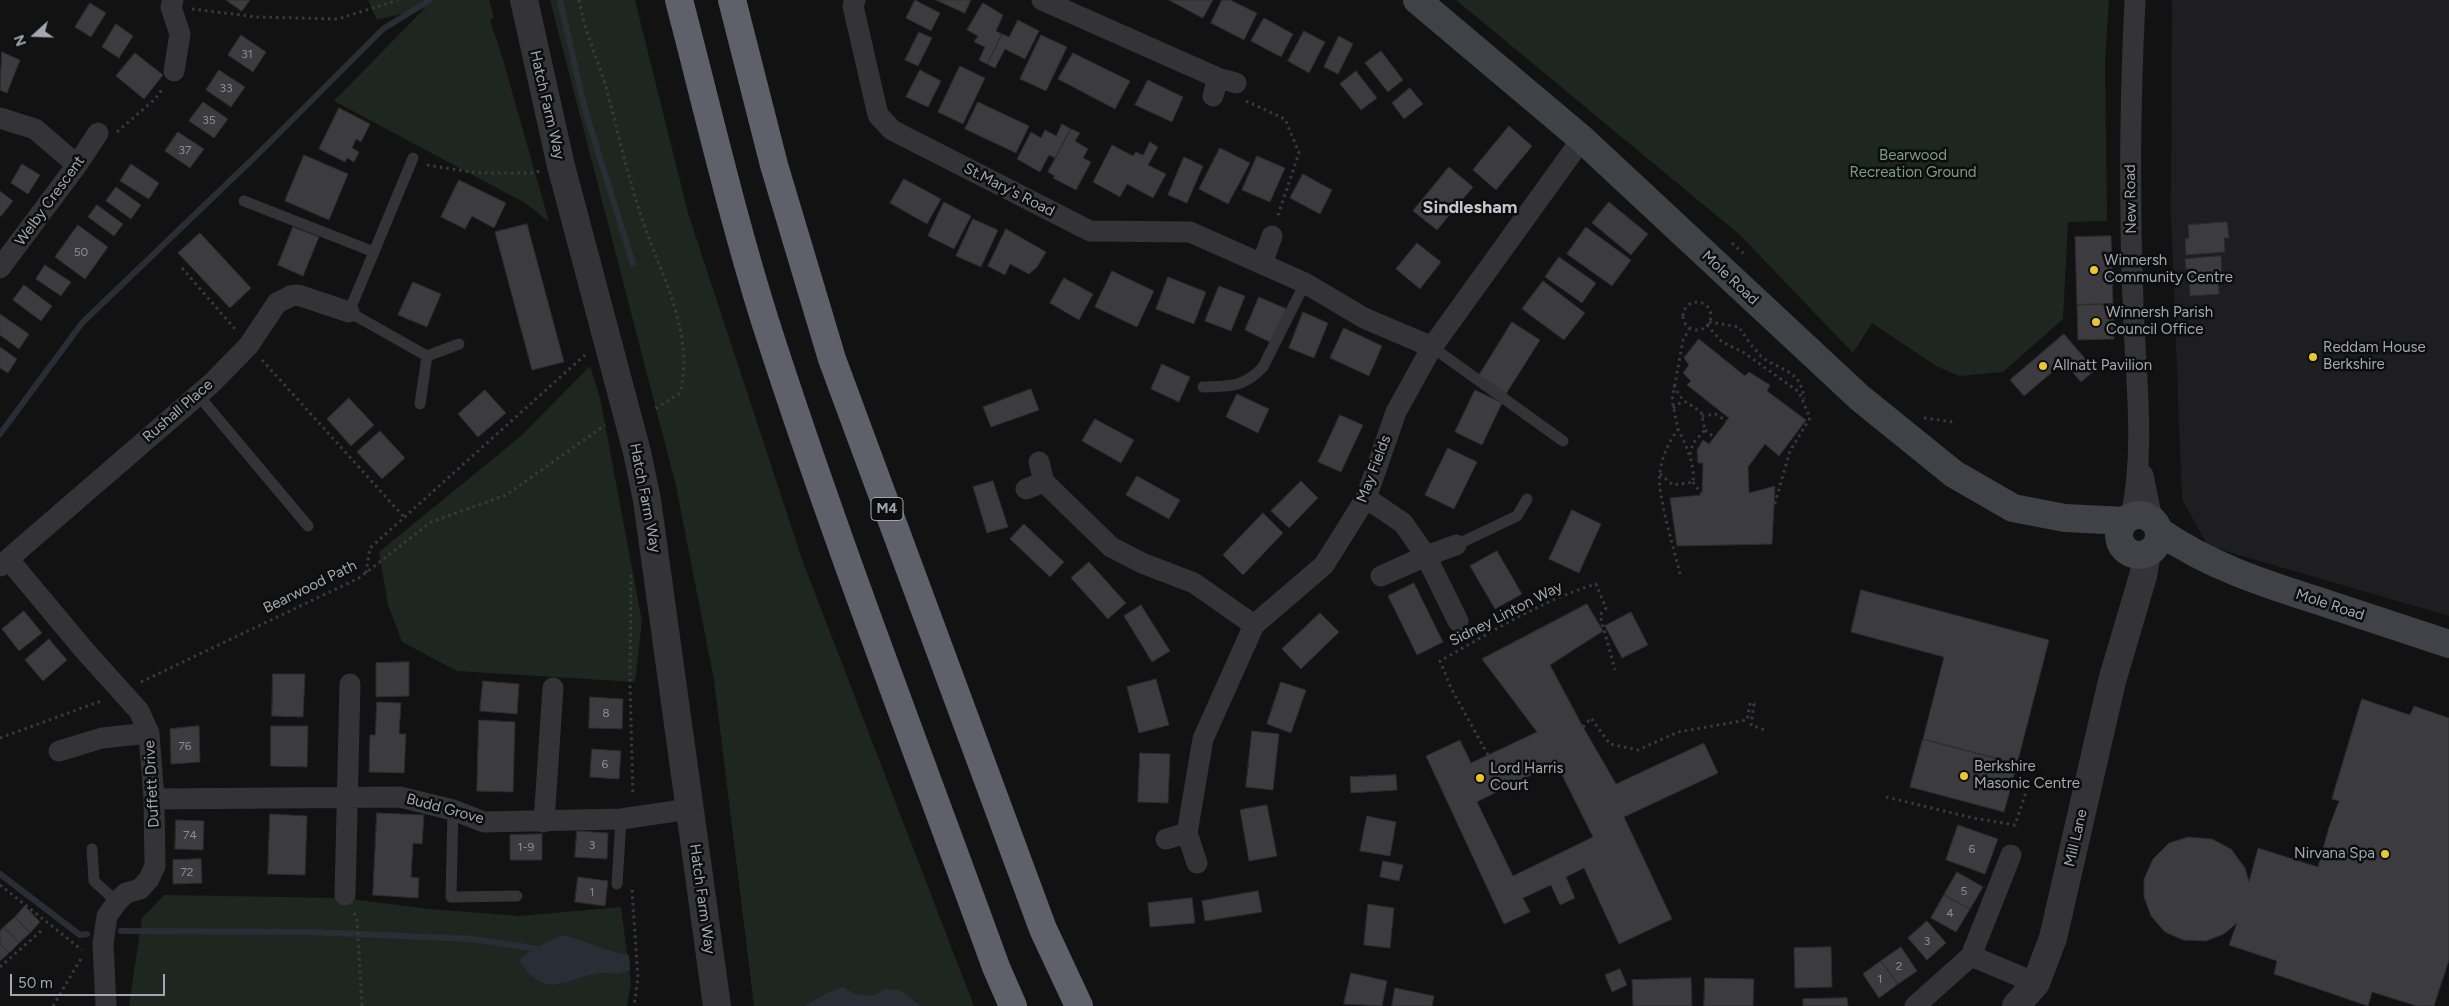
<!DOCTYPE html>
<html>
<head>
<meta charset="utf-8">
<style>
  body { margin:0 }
  #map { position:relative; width:2449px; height:1006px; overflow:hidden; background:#121213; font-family:Figtree,sans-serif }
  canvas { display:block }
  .north { position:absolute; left:10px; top:10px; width:50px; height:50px; -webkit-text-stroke:4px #0d0d0e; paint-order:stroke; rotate:250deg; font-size:14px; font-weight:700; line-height:20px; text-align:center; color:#a4a6b3 }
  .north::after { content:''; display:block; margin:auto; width:18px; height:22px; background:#a4a6b3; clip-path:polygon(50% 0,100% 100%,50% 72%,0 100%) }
  .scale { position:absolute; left:10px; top:974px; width:155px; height:22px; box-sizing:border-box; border:2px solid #a4a6b3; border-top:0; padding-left:6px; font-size:15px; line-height:18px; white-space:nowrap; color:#a4a6b3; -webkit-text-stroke:4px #0d0d0e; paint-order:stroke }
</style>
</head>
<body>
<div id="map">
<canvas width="2449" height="1006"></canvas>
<div class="north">N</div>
<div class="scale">50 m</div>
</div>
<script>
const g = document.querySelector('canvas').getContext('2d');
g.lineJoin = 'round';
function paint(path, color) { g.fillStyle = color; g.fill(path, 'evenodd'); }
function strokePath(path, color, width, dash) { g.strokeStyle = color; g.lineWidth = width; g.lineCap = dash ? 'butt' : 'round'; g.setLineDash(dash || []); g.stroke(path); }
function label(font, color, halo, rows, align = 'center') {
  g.font = font + ' Figtree,sans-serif'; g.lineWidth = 5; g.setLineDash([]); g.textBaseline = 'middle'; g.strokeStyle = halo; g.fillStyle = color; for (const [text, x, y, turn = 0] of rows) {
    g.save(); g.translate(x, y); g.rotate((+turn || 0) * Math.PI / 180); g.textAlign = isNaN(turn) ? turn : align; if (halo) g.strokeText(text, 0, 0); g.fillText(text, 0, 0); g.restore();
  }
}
paint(new Path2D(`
  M2172 0H2449V616L2208 546 2182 499 2171 215Z`), '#1e1e20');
paint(new Path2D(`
  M368 0H489L494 18 490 20 502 56 549 222 525 203 334 101 425 8 377 20Z
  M550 0H635L688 213 803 562 974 1006H754L714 680 676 486Z
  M1456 0H2109L2105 61 2107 221 2068 222 2063 319 2003 372 1959 376 1936 366 1872 323 1853 353 1740 235Z
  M590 366 600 398 642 621 635 682 457 671 402 642 388 605 379 552 521 436Z
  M164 895 342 898 430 909 520 916 621 907 631 983 627 1006H129L142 918Z`), '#1e2620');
paint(new Path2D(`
  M562 935C585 940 606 952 629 955L630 970C617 977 613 971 600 973 561 979 549 1001 519 961 526 952 551 940 562 935Z
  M843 987 855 994 873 996 885 989 899 990 921 1006H805L825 994Z`), '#292e36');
strokePath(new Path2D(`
  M560 0 585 110 633 264
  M0 434 82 323 260 152 383 29 430 0
  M0 874 80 935 87 934
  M121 931 310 932 473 939 537 949`), '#292e36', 6);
const building = new Path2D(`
  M226 0H250L242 11Z
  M915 0 940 13 931 31 906 18Z
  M936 0H971L965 13Z
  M1169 0H1213L1203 18Z
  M1222 0H1230L1257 13 1244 40 1211 23Z
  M90 3 106 13 91 37 75 27Z
  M983 3 1003 15 996 31 1002 34 987 64 979 60 985 47 974 42 978 36 967 30Z
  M1264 18 1293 34 1281 57 1251 41Z
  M1018 20 1039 31 1025 59 1005 49 995 68 987 64 1002 34 1009 37Z
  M116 24 133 36 119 58 102 47Z
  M1304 31 1325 42 1309 73 1288 61Z
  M919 32 932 38 918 66 905 60Z
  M241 35 266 52 253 72 228 55Z
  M1041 35 1067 47 1046 91 1020 79Z
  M1339 36 1353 44 1338 74 1324 67Z
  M1381 51 1403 80 1388 92 1365 63Z
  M2 52 20 60 7 93 0 90Z
  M135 53 163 75 144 99 116 76Z
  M1073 53 1130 81 1115 109 1058 79Z
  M960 66 985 78 963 124 938 112Z
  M219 70 245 87 231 107 206 90Z
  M920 70 941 81 928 107 906 97Z
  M1356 71 1377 98 1361 110 1340 84Z
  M1148 80 1183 97 1172 122 1135 105Z
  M1410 88 1423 104 1404 119 1392 103Z
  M203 102 228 119 214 138 189 121Z
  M978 102 1029 126 1016 153 965 129Z
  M339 108 370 124 361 142 356 139 352 148 359 152 354 162 347 158 345 162 319 149Z
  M1062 124 1071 129 1055 158 1049 155 1040 172 1017 159 1031 132 1041 138 1045 130 1056 136Z
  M1509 126 1532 146 1496 190 1473 170Z
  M1071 129 1080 133 1075 141 1088 149 1083 158 1091 162 1076 190 1053 178 1055 176 1048 172Z
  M178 132 204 149 190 168 165 151Z
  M1150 142 1158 147 1148 165 1166 174 1153 198 1127 184 1120 197 1093 182 1112 145 1133 156 1136 152 1143 155Z
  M1220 148 1250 163 1228 204 1199 189Z
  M304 155 348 174 329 220 285 201Z
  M1257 156 1285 168 1270 202 1242 190Z
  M1184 157 1203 166 1187 203 1168 195Z
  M22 164 40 175 28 194 11 183Z
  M131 164 159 183 149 199 120 181Z
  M1449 167 1473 187 1437 230 1413 211Z
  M1303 174 1332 190 1320 214 1290 198Z
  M904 179 941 199 927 224 890 203Z
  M459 180 506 203 494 228 472 216 465 229 441 217Z
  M116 187 141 205 131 219 106 201Z
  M0 191 13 201 1 216H0Z
  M944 202 971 216 954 249 928 236Z
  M1609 202 1648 234 1631 255 1592 223Z
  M97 205 123 224 114 236 88 217Z
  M973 219 998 230 981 267 956 256Z
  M2227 222 2229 238H2224L2225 252 2186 255 2185 239 2189 238 2188 225Z
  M527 224 564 362 532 370 495 232Z
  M78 225 108 247 85 279 55 257Z
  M293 227 319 237 303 276 278 265Z
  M1586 227 1631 260 1612 286 1567 254Z
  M1006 229 1046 252 1037 267 1029 274 1010 264 1005 275 988 266Z
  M200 233 251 288 230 308 178 253Z
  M2111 236 2113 304 2077 305 2075 237Z
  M1417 243 1441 262 1420 289 1396 269Z
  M2221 256 2222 273H2217L2219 294 2190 296 2189 269H2186L2185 259Z
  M1559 257 1596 283 1582 303 1545 277Z
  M45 265 71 282 61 296 36 279Z
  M1112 271 1154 291 1137 327 1095 307Z
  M1168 277 1206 292 1194 324 1156 309Z
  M1064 278 1093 294 1079 320 1050 303Z
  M1543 281 1585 313 1564 340 1522 309Z
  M413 282 441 294 427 327 398 315Z
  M24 285 52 306 41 321 13 300Z
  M1219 286 1245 296 1231 331 1205 321Z
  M1259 297 1287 309 1272 343 1245 330Z
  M2113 304 2114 339 2078 340 2077 305Z
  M1303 312 1328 323 1314 358 1289 348Z
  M0 314 29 334 19 349 0 335Z
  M1512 322 1540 340 1506 394 1478 377Z
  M1344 328 1382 346 1369 376 1330 358Z
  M2064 334 2095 370 2081 382 2064 362 2024 396 2010 380Z
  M1699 339 1745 376 1749 372 1770 385 1767 391 1806 420 1779 456 1765 444 1748 467 1749 493 1775 486 1772 544 1677 546 1670 498 1702 495 1703 463H1698L1697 450 1703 440 1709 444 1729 418 1687 385 1691 381 1683 373 1689 365 1684 358Z
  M0 347 17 359 8 373 0 368Z
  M1162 364 1190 377 1179 402 1151 389Z
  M1031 389 1039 410 991 427 983 407Z
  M485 390 506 413 478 437 458 414Z
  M1475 390 1502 403 1482 445 1455 432Z
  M1237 394 1269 409 1258 433 1226 417Z
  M349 398 374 425 351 446 327 419Z
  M1340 415 1363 425 1341 472 1318 462Z
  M1095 419 1134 440 1121 463 1082 441Z
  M380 431 405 458 382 479 357 452Z
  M1448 448 1477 462 1454 509 1425 495Z
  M1137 476 1180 500 1169 519 1126 495Z
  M993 481 1008 527 987 533 973 487Z
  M1301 481 1318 498 1289 528 1271 511Z
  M1572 510 1601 524 1579 573 1549 559Z
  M1263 513 1283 533 1243 575 1223 555Z
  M1024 524 1064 562 1050 577 1010 539Z
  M1497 551 1522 594 1495 609 1470 566Z
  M1089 562 1126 603 1108 619 1071 578Z
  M1414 583 1443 642 1417 655 1388 596Z
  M1861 590 2049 640 2017 764 1923 739 1944 657 1851 632Z
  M1587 604 1603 631 1550 665 1583 727 1616 784 1704 743 1718 773 1624 817 1672 919 1619 944 1584 868 1566 877 1575 898 1560 905 1551 885 1523 898 1530 912 1504 924 1426 756 1460 740 1471 763 1537 732 1482 659ZM1556 763 1593 837 1513 876 1477 802Z
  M1141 605 1170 651 1152 662 1124 616Z
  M24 611 42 633 19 651 2 629Z
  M1631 612 1648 645 1622 658 1605 626Z
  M1320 613 1339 632 1301 669 1282 649Z
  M49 639 67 660 43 681 25 660Z
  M409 662V696L376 697V663Z
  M273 674H305L303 717 272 716Z
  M1156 679 1169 725 1139 733 1127 687Z
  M483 681 519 684 517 714 480 711Z
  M1281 682 1306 690 1291 733 1267 724Z
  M590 697 623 699 622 729 589 728Z
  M2362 699 2410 715 2414 706 2449 718V960L2434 1006H2417L2372 992 2368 1006 2274 974 2277 961 2229 945 2237 923 2224 934 2206 941 2183 940 2165 932 2151 916 2144 897V879L2153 859 2169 843 2188 837 2212 839 2231 849 2245 868 2249 882 2258 848 2318 867 2329 827 2339 801 2332 799Z
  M377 702 401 703 399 734H406L404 773 369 772 370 735H375Z
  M479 720 515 722 513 792 477 791Z
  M199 726 200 762 171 764 170 729Z
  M271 726H308L307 767 271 766Z
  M1252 731 1279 734 1273 790 1246 787Z
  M1923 739 2017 764 2004 812 1910 787Z
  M592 749 621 751 619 779 590 777Z
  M1140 753 1170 754 1168 803 1138 802Z
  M1396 775 1397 790 1351 793 1350 777Z
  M1267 805 1277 856 1249 861 1240 810Z
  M377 813 424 815 422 844 413 843 411 877 419 878 418 898 373 895Z
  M270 814 307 816 305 875 268 874Z
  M1367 816 1396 822 1390 856 1360 851Z
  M176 820 204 821 203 850 175 849Z
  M1958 825 1998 839 1985 874 1946 860Z
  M577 831 608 833 607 859 575 857Z
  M542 834V860H510V835Z
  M201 859 202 883 173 884V860Z
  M1383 861 1403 865 1399 881 1380 877Z
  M1957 872 1983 887 1970 909 1944 895Z
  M578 877 608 881 605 906 575 902Z
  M1258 891 1262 912 1205 921 1202 901Z
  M1944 895 1970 909 1956 932 1931 918Z
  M1192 898 1195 923 1150 927 1148 903Z
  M1368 904 1394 908 1390 948 1364 945Z
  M25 906 40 922 30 933 15 917Z
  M15 917 30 933 19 943 4 927Z
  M1927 921 1946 943 1927 960 1908 938Z
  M4 927 19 943 9 953 0 944V931Z
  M0 944 9 953 0 961Z
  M1831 947 1832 987 1795 988 1794 948Z
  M1901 947 1917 971 1898 984 1881 961Z
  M1881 961 1898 984 1879 998 1863 974Z
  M1620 969 1627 985 1612 992 1605 975Z
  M1351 973 1387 981 1382 1006 1344 1004Z
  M1691 978 1692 1006H1633L1632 980Z
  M1705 978 1754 979 1753 1006H1704Z
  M1395 988 1434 996 1432 1006H1392Z
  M1847 998 1848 1006H1803V999Z`);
paint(building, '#3c3c40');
strokePath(building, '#2c2c2f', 1);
strokePath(new Path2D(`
  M579 0C584 30 597 57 606 87 618 132 628 178 643 222 662 277 695 334 680 393L653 410
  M192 9 257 17 338 19 398 0
  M1246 101 1285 119 1299 153 1277 218
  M117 132 155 99 163 88
  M427 165 478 173H532L540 171
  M1732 243 1744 254
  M182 268 235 329
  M1683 316a14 14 0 1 1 28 0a14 14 0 1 1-28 0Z
  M1709 322 1739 327C1745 337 1753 348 1761 356 1778 371 1801 368 1804 399
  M1707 325 1722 342 1743 352 1799 392 1810 418 1790 451 1774 506
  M262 360 404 517
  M1674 385C1683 404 1686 401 1701 412L1705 430 1693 443 1690 456
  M1673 408 1683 401
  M1702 416 1715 414 1727 421
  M1924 418 1953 422
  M1705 430 1714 437
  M1660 474 1673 485 1693 482C1695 464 1686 445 1678 429
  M1693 482 1702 495
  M366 573 370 548 586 354
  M1680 574C1675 552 1656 492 1660 472 1662 456 1669 442 1678 429L1672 400 1683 340 1690 328
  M631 575 630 685 633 796
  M141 682 359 578 431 522 506 495 605 425
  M1583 727 1591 718 1610 744 1638 750 1678 732 1747 720 1750 703 1754 704 1751 725 1765 730
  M0 738 101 701
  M1488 755 1451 688 1440 661C1490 633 1540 601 1596 584L1606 608 1600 615 1615 670
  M1886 797 1973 818 2015 825 2028 786
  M0 885 82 950
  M632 890 638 978 634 1006
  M354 913 357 920 362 1006
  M0 967 41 931
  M53 1006 82 957`), '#393a3f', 3, [2.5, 4]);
strokePath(new Path2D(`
  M413 158 349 312 427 356 420 404
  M244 201 374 252
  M1432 347 1563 441
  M427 356 459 344
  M1203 387C1230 386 1243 388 1263 367L1305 283
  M198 395 308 526
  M1456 545 1517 516 1527 499
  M453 810 451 897 517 896
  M92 849 94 881 117 902
  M617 884 621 819`), '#333338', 11);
strokePath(new Path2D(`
  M173 0 171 7 180 34 174 71
  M855 0 853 6 878 115 892 130 1090 231 1190 232 1305 283 1364 318 1432 347
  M1042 0 1218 78 1236 83
  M1213 96 1218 78
  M0 118 35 129 77 165
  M1262 264 1272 236
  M0 268 77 165 98 133
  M1039 462 1044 482
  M2143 475 2152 519
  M1026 489 1044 482 1111 547 1142 563 1194 583 1254 625
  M1366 498 1403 523 1426 556 1381 576
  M2131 517C2146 447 2135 373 2133 302 2129 201 2130 101 2135 0
  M1456 545 1426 556 1458 621
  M9 560 85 651 139 711 149 733 154 799 155 866 149 879 140 889 126 893 117 902 107 916 103 944 106 1006
  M0 566 212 383 249 345 277 303 291 296 298 295 349 312
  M59 751 102 738 149 733
  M154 799 400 797 453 810 484 822 621 819 689 809
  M544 822 553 688
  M1187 833 1197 863
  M1166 839 1187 833 1203 739 1254 625 1324 565 1366 498 1396 412 1432 347 1582 139
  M2011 855 1971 956 2036 983
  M345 895 350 684
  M1915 1006 1971 956`), '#333338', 21);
strokePath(new Path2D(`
  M524 0 561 166 637 452 647 500 717 1006
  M2016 1006 2036 983 2053 938 2112 681 2143 576 2147 553`), '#333338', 28);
strokePath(new Path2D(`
  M1417 0 1582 139 1860 398 1954 474 2013 508 2065 518 2125 521
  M2119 535a20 20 0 1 1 40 0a20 20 0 1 1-40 0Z
  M2159 531C2209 566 2265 584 2322 602 2364 616 2407 630 2449 644`), '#414248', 28);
strokePath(new Path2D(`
  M679 0C707 107 732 216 765 321 835 539 918 752 996 967L1013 1006
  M732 0 774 165 832 359 1043 929 1079 1006`), '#5f6069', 28);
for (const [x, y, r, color] of [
  [2094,270,5,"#e8c735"],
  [2096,322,5,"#e8c735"],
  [2313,357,5,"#e8c735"],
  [2043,366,5,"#e8c735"],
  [1964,776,5,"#e8c735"],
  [1480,778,5,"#e8c735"],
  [2385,854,5,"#e8c735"]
]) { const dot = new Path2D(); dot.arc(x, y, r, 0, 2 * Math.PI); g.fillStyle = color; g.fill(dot); strokePath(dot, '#0d0d0e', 2); }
label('12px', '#8a8c96', null, [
  ["31",247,54],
  ["33",226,88],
  ["35",209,120],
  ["37",185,150],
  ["50",81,252],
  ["8",606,713],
  ["76",185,746],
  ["6",605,764],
  ["74",190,835],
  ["3",592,845],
  ["1-9",526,847],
  ["6",1972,849],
  ["72",187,872],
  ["5",1964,891],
  ["1",592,892],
  ["4",1950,913],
  ["3",1927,941],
  ["2",1899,966],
  ["1",1880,979]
]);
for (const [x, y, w] of [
  [887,509,32]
]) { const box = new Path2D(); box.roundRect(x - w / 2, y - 11.5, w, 23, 4); g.fillStyle = '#0d0d0e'; g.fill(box); strokePath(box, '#a4a6b3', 1); }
label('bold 14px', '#a4a6b3', null, [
  ["M4",887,509]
]);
label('15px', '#a4a6b3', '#0d0d0e', [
  ["Hatch Farm Way",547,105,77],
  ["St.Mary's Road",1009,190,27],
  ["New Road",2131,199,-91],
  ["Welby Crescent",50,201,-54],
  ["Mole Road",1730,278,43],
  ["Rushall Place",178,411,-41],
  ["May Fields",1374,469,-69],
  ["Hatch Farm Way",645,498,79],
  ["Bearwood Path",310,587,-26],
  ["Mole Road",2330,605,18],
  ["Sidney Linton Way",1506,614,-27],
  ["Duffett Drive",152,784,-93],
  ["Budd Grove",445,809,15],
  ["Mill Lane",2076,838,-77],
  ["Hatch Farm Way",702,899,82]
]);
label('15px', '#7c9d83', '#0d0d0e', [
  ["Bearwood",1913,156],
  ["Recreation Ground",1913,173]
]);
label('15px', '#a4a6b3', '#0d0d0e', [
  ["Winnersh",2104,261],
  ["Community Centre",2104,278],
  ["Winnersh Parish",2106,313],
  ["Council Office",2106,330],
  ["Reddam House",2323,348],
  ["Berkshire",2323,365],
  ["Allnatt Pavilion",2053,366],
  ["Berkshire",1974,767],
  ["Masonic Centre",1974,784],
  ["Lord Harris",1490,769],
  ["Court",1490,786],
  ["Nirvana Spa",2375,854,"right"]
], 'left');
label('bold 18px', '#c5c6cf', '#0d0d0e', [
  ["Sindlesham",1470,208]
]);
</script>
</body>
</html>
